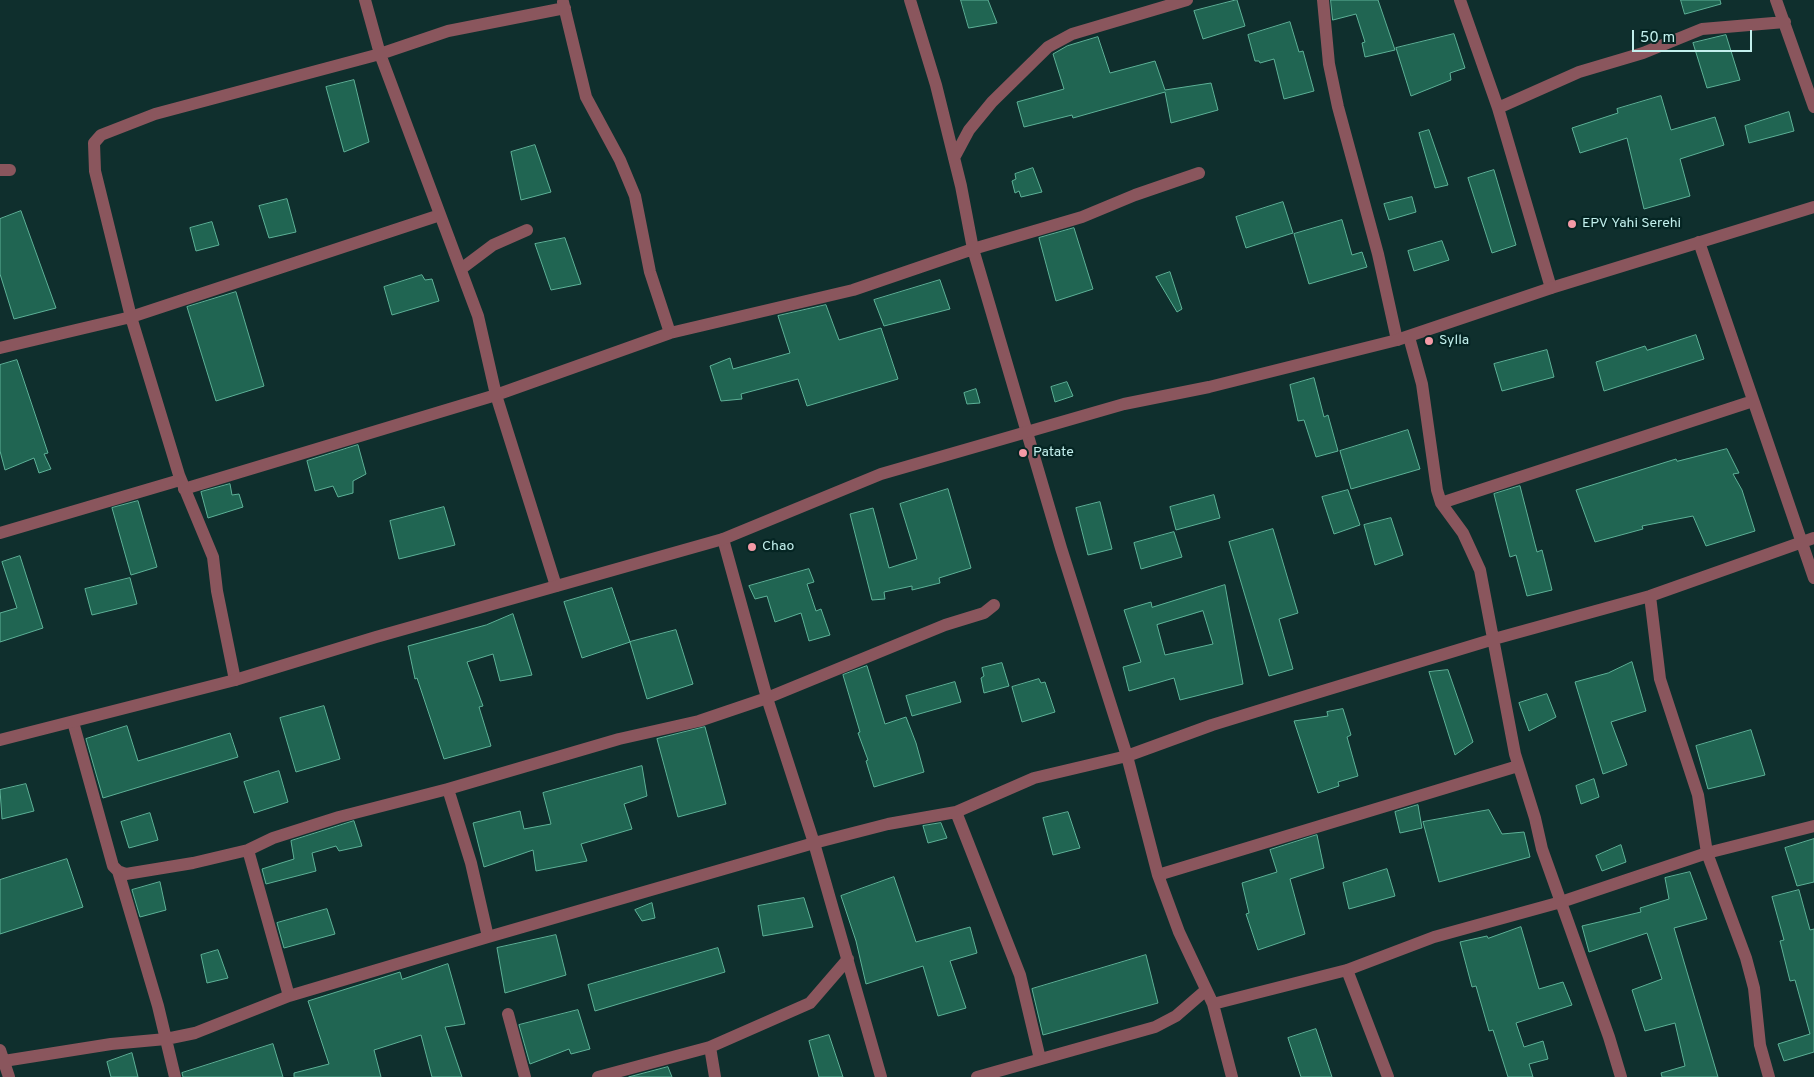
<!DOCTYPE html>
<html>
<head>
<meta charset="utf-8">
<style>
  body { margin:0 }
  #map { position:relative; width:1814px; height:1077px; overflow:hidden; background:#0f2f2d; font-family:Overpass,sans-serif }
  canvas { display:block }
  .scale { position:absolute; left:1632px; top:30px; width:120px; height:22px; box-sizing:border-box; border:2px solid #c3f0ed; border-top:0; padding-left:6px; font-size:15px; line-height:18px; white-space:nowrap; color:#c3f0ed; -webkit-text-stroke:4px #052523; paint-order:stroke }
</style>
</head>
<body>
<div id="map">
<canvas width="1814" height="1077"></canvas>
<div class="scale">50 m</div>
</div>
<script>
const g = document.querySelector('canvas').getContext('2d');
g.lineJoin = 'round';
function paint(path, color) { g.fillStyle = color; g.fill(path, 'evenodd'); }
function strokePath(path, color, width, dash) { g.strokeStyle = color; g.lineWidth = width; g.lineCap = dash ? 'butt' : 'round'; g.setLineDash(dash || []); g.stroke(path); }
function label(font, color, halo, rows, align = 'center') {
  g.font = font + ' Overpass,sans-serif'; g.lineWidth = 4.5; g.setLineDash([]); g.textBaseline = 'middle'; g.strokeStyle = halo; g.fillStyle = color; for (const [text, x, y, turn = 0] of rows) {
    g.save(); g.translate(x, y); g.rotate((+turn || 0) * Math.PI / 180); g.textAlign = isNaN(turn) ? turn : align; if (halo) g.strokeText(text, 0, 0); g.fillText(text, 0, 0); g.restore();
  }
}
const building = new Path2D(`
  M961 0H988L997 23 969 28Z
  M1237 0 1245 26 1203 39 1194 11Z
  M1331 0H1378L1395 50 1365 57 1362 43 1365 42 1356 14 1333 20Z
  M1681 0H1720L1721 4 1685 14Z
  M1290 22 1299 52 1303 51 1314 91 1284 99 1274 59 1260 63 1259 61H1255L1248 35Z
  M1454 34 1465 68 1450 73 1451 80 1411 96 1396 48Z
  M1726 35 1740 80 1707 88 1693 43Z
  M1098 37 1110 73 1155 61 1165 90 1211 83 1218 110 1171 123 1165 92 1073 118 1072 115 1024 127 1017 102 1064 89 1053 54 1067 46Z
  M354 80 369 142 344 152 326 87Z
  M1661 96 1671 130 1715 117 1724 145 1680 159 1690 196 1644 209 1627 138 1580 153 1572 128 1618 113 1617 109Z
  M1789 112 1794 131 1749 143 1745 126Z
  M1429 130 1448 185 1435 188 1419 133Z
  M535 145 551 192 521 200 511 152Z
  M1033 168 1042 192 1021 197 1019 191 1015 193 1012 181 1016 179 1015 174Z
  M1494 170 1516 245 1492 253 1468 178Z
  M1412 197 1416 212 1389 220 1384 204Z
  M287 199 296 232 269 238 259 206Z
  M1283 202 1293 233 1246 248 1236 217Z
  M21 211 56 308 14 319 0 274V219Z
  M1342 220 1352 255 1362 252 1367 267 1309 284 1294 234Z
  M212 222 219 245 196 251 190 228Z
  M1074 228 1093 289 1056 301 1039 238Z
  M565 238 581 284 551 290 535 244Z
  M1442 241 1449 260 1414 271 1408 251Z
  M1170 272 1182 309 1177 312 1156 277Z
  M422 275 425 280 432 279 439 301 392 315 384 287Z
  M940 280 950 309 884 326 874 300Z
  M236 292 264 386 216 401 187 307Z
  M826 305 839 340 881 328 898 379 807 406 798 379 741 394 742 399 721 401 710 366 730 358 733 369 790 353 778 316Z
  M1696 335 1704 359 1604 391 1596 362 1645 346 1647 350Z
  M1547 350 1554 377 1502 391 1494 364Z
  M17 360 48 453 44 454 51 469 39 473 34 458 5 470 0 451V365Z
  M1314 378 1324 417 1328 415 1338 451 1316 457 1304 420 1298 421 1290 385Z
  M1067 382 1073 396 1055 402 1051 387Z
  M976 389 980 403 967 404 964 393Z
  M1408 430 1420 469 1351 489 1340 451Z
  M358 445 366 474 353 481V493L338 497 333 486 315 491 307 461Z
  M1727 449 1739 473 1733 474 1742 490 1755 531 1706 546 1693 516 1642 526 1643 529 1595 542 1576 490 1676 459 1677 461Z
  M230 484 232 495 239 494 243 507 208 518 201 492Z
  M1520 486 1537 552 1542 550 1552 590 1527 596 1516 555 1510 557 1494 494Z
  M948 489 971 568 939 578 940 583 912 590V586L884 592 885 599 872 600 850 514 873 508 889 568 917 559 900 504Z
  M1348 490 1360 525 1334 534 1322 497Z
  M1214 495 1220 518 1176 530 1170 507Z
  M138 501 157 567 131 575 112 508Z
  M1100 502 1112 549 1088 555 1076 508Z
  M444 507 455 545 399 559 390 521Z
  M1391 518 1403 555 1375 565 1364 525Z
  M1273 529 1298 613 1279 619 1293 669 1269 676 1229 542Z
  M1174 532 1182 557 1141 569 1134 543Z
  M20 556 43 628 0 642V613L17 608 2 562Z
  M809 569 814 582 807 584 816 611 821 609 830 635 809 641 801 613 775 622 767 596 755 599 749 586Z
  M130 578 137 604 92 615 85 589Z
  M1225 585 1243 684 1180 700 1174 678 1129 691 1123 667 1141 662 1124 610 1151 602 1152 607ZM1203 611 1213 644 1165 655 1157 625Z
  M612 588 630 642 582 658 564 602Z
  M513 614 532 675 500 681 493 654 467 662 483 706 479 707 491 746 444 759 417 678 415 679 408 646 486 625Z
  M676 630 693 684 647 699 630 642Z
  M1632 662 1646 711 1611 722 1627 765 1603 774 1575 682 1608 673Z
  M1002 663 1009 686 984 693 981 678 984 676 982 668Z
  M867 666 885 724 906 717 916 743 924 772 874 787 866 761 868 760 858 733 860 732 843 675Z
  M1448 670 1473 742 1455 755 1429 672Z
  M1039 679 1041 683 1045 682 1055 712 1022 722 1012 687Z
  M955 682 961 702 912 716 906 696Z
  M1547 694 1556 717 1529 731 1519 703Z
  M324 706 340 759 296 772 280 718Z
  M1343 709 1351 735 1347 737 1358 776 1338 782 1339 786 1318 793 1294 721 1328 716 1327 712Z
  M127 726 138 761 230 733 238 757 103 798 86 739Z
  M705 727 726 804 678 817 657 739Z
  M1751 730 1765 775 1708 789 1696 746Z
  M642 766 647 796 624 804 632 829 581 844 587 861 536 871 533 850 484 867 473 823 520 811 524 829 551 824 543 793Z
  M279 771 288 802 254 813 244 782Z
  M1594 779 1599 797 1581 804 1576 786Z
  M26 784 34 811 2 819 0 790Z
  M1418 805 1422 828 1400 833 1395 812Z
  M1489 810 1502 834 1524 832 1530 857 1439 882 1423 822Z
  M1068 812 1080 848 1053 855 1043 818Z
  M150 813 158 840 129 848 121 822Z
  M354 821 362 846 339 851 336 846 312 853 316 871 266 884 262 869 294 859 291 841Z
  M941 823 947 838 928 843 923 826Z
  M1317 835 1324 868 1290 879 1305 934 1258 950 1246 914 1249 913 1242 883 1277 872 1270 850Z
  M1814 839V882L1797 886 1785 848Z
  M1621 845 1626 862 1602 871 1596 856Z
  M67 859 83 907 0 934V880Z
  M1387 869 1395 896 1349 909 1343 883Z
  M1690 872 1707 919 1674 928 1718 1077H1662L1661 1073 1685 1066 1675 1023 1645 1031 1632 990 1662 979 1647 933 1589 952 1582 926 1641 912 1640 908 1669 899 1665 878Z
  M894 877 916 942 970 927 977 953 950 961 966 1008 938 1016 923 966 866 984 856 941 841 896Z
  M160 882 166 910 140 917 132 890Z
  M1799 890 1810 930 1814 929V1052L1784 1061 1778 1044 1810 1034 1795 980 1790 981 1780 941 1784 940 1772 897Z
  M804 898 813 927 763 936 758 906Z
  M652 903 655 918 642 921 635 910Z
  M327 909 335 934 284 948 277 923Z
  M1521 927 1539 989 1563 982 1572 1005 1516 1023 1524 1047 1543 1041 1548 1059 1529 1064 1533 1077H1508L1493 1030 1489 1031 1476 986 1472 987 1460 942 1487 936 1488 938Z
  M556 935 566 975 505 993 497 948Z
  M718 948 725 972 595 1011 588 985Z
  M218 950 228 978 207 983 201 955Z
  M1146 955 1158 1003 1043 1035 1032 989Z
  M448 964 465 1024 445 1027 462 1077H432L421 1035 374 1050 381 1077H294V1073L329 1064 308 1001 400 972 402 979Z
  M578 1010 590 1049 571 1054 569 1049 530 1064 519 1025Z
  M1316 1029 1332 1077H1301L1288 1038Z
  M829 1035 843 1077H819L809 1041Z
  M273 1044 283 1077H183L182 1073Z
  M132 1053 138 1077H111L107 1062Z
  M668 1067 672 1077H629Z`);
paint(building, '#206552');
strokePath(building, '#5db197', 1);
strokePath(new Path2D(`
  M365 0 380 54 478 316 496 395 556 586
  M910 0 936 85 961 186 973 249 1061 548 1127 756 1158 875 1179 932 1213 1004 1232 1077
  M1323 0 1329 64 1338 107 1378 254 1397 340
  M1460 0 1498 108 1551 288
  M1776 0 1814 107
  M563 2 586 97 620 160 635 196 650 272 670 333
  M1498 108 1579 72 1643 53 1702 29 1785 22
  M954 158 969 130 992 102 1048 47 1072 34 1187 0
  M0 170H10
  M1699 242 1814 578
  M461 269 493 245 527 230
  M1409 337 1422 384 1437 490 1441 503 1463 533 1480 570 1515 754 1535 818 1542 849 1609 1037 1621 1077
  M0 348 131 317 440 215
  M184 489 496 395 670 333 853 290 973 249 1082 217 1135 195 1199 173
  M1441 503 1753 401
  M0 533 180 480
  M723 539 767 698 814 843 881 1077
  M1650 596 1660 679 1698 795 1707 853 1746 958 1754 988 1760 1045 1769 1077
  M235 680 217 591 213 557 179 475 131 317 95 171 94 143 101 135 155 114 380 54 448 31 565 8
  M73 722 113 866 118 871 126 874 193 863 248 850 273 838 339 817 448 789 619 739 699 721 767 698 945 625 984 613 994 605
  M448 789 471 863 488 937
  M956 812 1020 975 1040 1059
  M248 850 289 996
  M118 871 158 1006 175 1077
  M1158 875 1518 766
  M1347 970 1388 1077
  M1213 1004 1347 970 1434 937 1561 902 1707 853 1814 826
  M508 1014 525 1077
  M710 1047 715 1077
  M0 1050 9 1077
  M4 1061 111 1044 166 1039 195 1033 289 996 488 937 814 843 888 824 956 812 1034 778 1127 756 1212 725 1303 697 1494 639 1650 596 1814 538
  M598 1077 710 1047 810 1003 848 959
  M977 1077 1155 1027 1176 1016 1206 990`), '#8a565d', 12);
strokePath(new Path2D(`
  M0 740 235 680 376 637 723 539 881 474 1124 404 1209 387 1397 340 1551 288 1814 207`), '#8a565d', 12);
for (const [x, y, r, color] of [
  [1572,224,5,"#f49aa6"],
  [1429,341,5,"#f49aa6"],
  [1023,453,5,"#f49aa6"],
  [752,547,5,"#f49aa6"]
]) { const dot = new Path2D(); dot.arc(x, y, r, 0, 2 * Math.PI); g.fillStyle = color; g.fill(dot); strokePath(dot, '#052523', 2); }
label('14px', '#c3f0ed', '#052523', [
  ["EPV Yahi Serehi",1582,224],
  ["Sylla",1439,341],
  ["Patate",1033,453],
  ["Chao",762,547]
], 'left');
</script>
</body>
</html>
